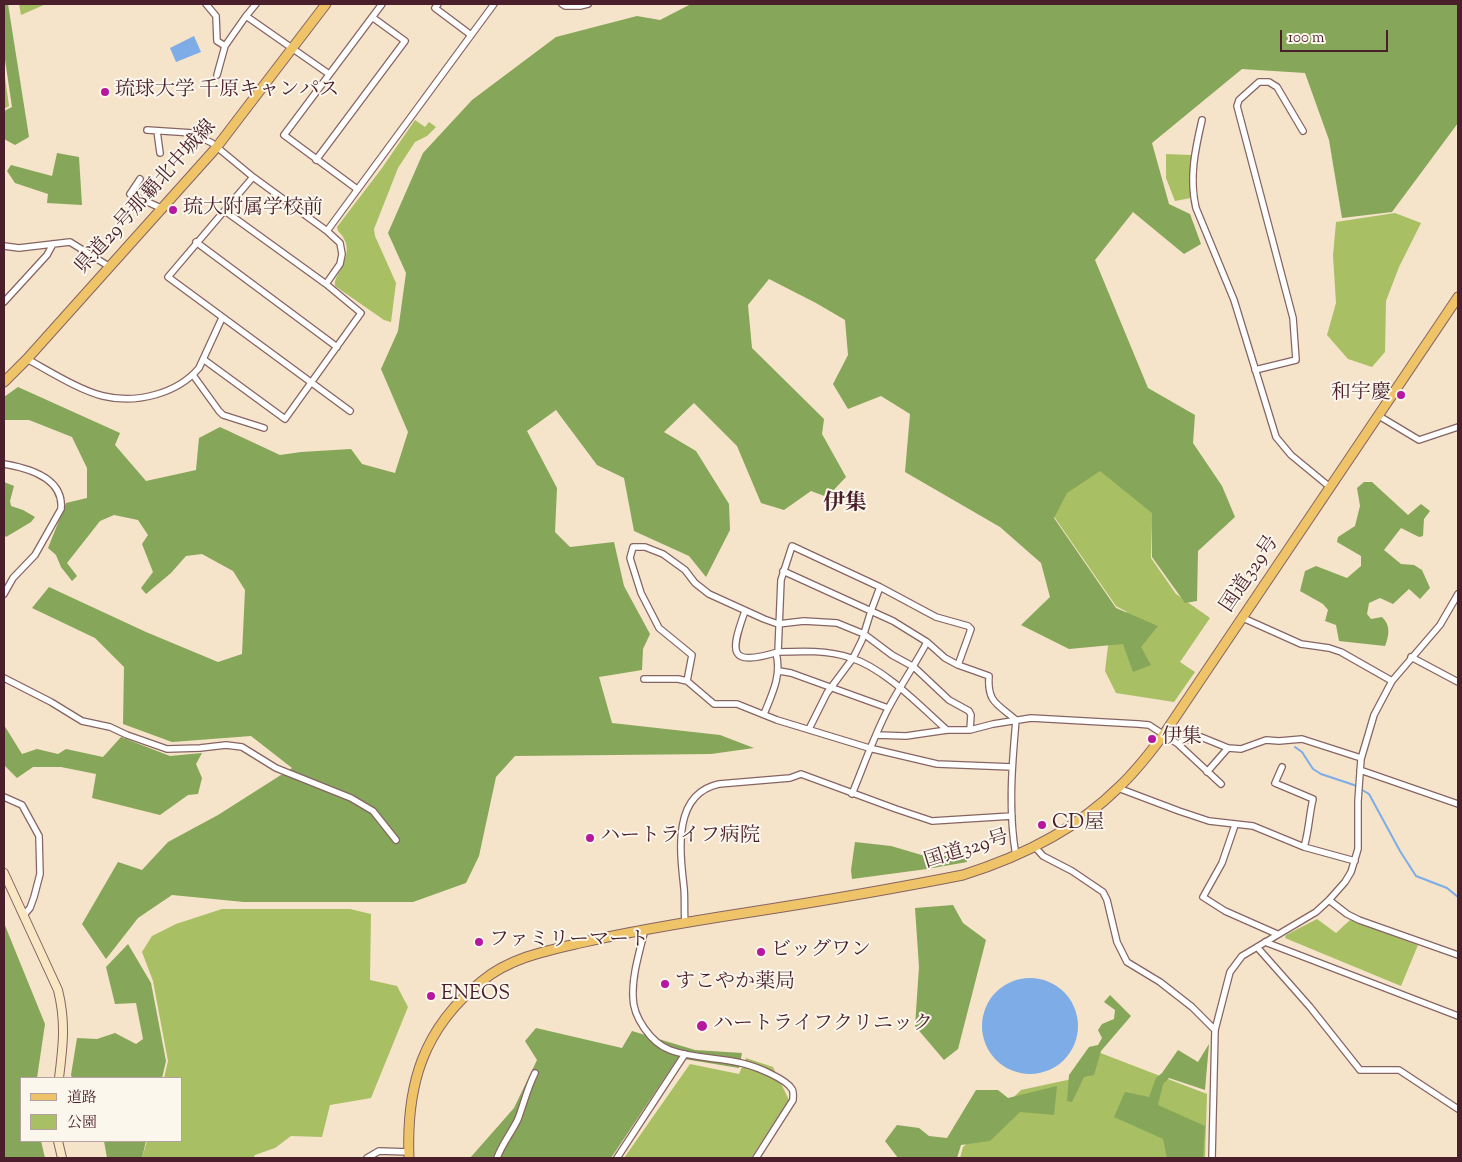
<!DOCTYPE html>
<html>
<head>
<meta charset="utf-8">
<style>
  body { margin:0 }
  #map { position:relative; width:1462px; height:1162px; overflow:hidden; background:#f5e3ca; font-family:"Sorts Mill Goudy","Noto Serif JP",serif }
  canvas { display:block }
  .frame { position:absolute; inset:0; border:5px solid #4a1f2b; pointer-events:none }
  .legend { position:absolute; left:20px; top:1077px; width:162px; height:65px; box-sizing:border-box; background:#fbf7ec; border:1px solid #b4a19f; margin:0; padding:6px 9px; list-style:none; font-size:15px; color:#4a1f2b }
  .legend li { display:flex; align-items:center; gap:10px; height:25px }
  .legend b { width:25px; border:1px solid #b4a19f }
  .scale { position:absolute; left:1280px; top:30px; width:108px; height:22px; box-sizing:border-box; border:2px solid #4a1f2b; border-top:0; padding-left:6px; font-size:15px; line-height:18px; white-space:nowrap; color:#4a1f2b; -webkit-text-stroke:4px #fbf7ec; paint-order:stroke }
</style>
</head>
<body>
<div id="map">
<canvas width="1462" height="1162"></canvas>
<div class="frame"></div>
<ul class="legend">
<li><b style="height:6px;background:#efc469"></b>道路</li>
<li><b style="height:14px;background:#a8bf63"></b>公園</li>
</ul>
<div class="scale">100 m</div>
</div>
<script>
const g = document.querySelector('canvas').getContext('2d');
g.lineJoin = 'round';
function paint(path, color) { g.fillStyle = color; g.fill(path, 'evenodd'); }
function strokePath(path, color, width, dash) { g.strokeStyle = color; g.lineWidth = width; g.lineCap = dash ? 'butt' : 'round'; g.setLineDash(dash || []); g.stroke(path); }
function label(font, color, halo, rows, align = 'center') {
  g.font = font + ' "Sorts Mill Goudy","Noto Serif JP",serif'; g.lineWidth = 4; g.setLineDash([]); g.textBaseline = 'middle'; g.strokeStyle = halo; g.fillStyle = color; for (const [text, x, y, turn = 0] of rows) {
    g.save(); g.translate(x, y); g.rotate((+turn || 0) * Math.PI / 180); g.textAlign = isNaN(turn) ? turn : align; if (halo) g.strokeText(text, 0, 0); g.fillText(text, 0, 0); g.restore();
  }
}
paint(new Path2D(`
  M19 4H46L21 15Z
  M4 70 9 106 4 109Z
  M415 120 425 127 429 122 436 127 427 136 415 142 398 168 374 229 375 236 396 283 391 322 384 320 335 286C334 278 339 274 342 267 349 252 349 242 338 231L337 227 382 168Z
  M1166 154 1191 155V198L1175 201 1166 178Z
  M1395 213 1421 223 1399 267 1386 301 1385 352 1372 367 1348 359 1327 335 1336 303 1333 256 1336 222Z
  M1070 422 1153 489 1151 558 1176 594 1210 618 1180 662 1195 672 1174 702 1116 693 1105 671 1108 646 1127 612 1116 606 1055 518 1015 477Z
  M222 909H350L371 914 370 980 397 986 408 1007 371 1098 330 1105 322 1137 291 1136 275 1148 255 1155 253 1158H142L147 1141H181V1078H164L168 1061 153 981 142 952 152 936 176 924Z
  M1317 919 1336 933 1350 920 1418 945 1401 986 1285 938 1286 935Z
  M1090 1049 1207 1094 1205 1158H960L963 1147 1021 1090 1072 1079Z
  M746 1058 773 1067 789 1100 751 1158H624L690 1064 739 1074Z`), '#a8bf63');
paint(new Path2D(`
  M4 4H8L29 137 15 145 4 139V111L12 107 4 53Z
  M691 4H1458V123L1392 212 1342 218 1329 140 1305 73 1242 69 1152 143 1169 204 1190 214 1201 244 1184 254 1133 212 1095 260 1148 388 1195 415 1193 443 1222 486 1235 517 1198 551 1197 601 1185 603 1152 557V513L1100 471 1067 493 1054 518 1116 608 1158 626 1141 647 1151 665 1133 672 1123 644 1069 649 1021 625 1050 597 1041 563 1000 527 905 472 910 414 881 396 848 409 833 384 848 355 845 320 816 303 769 279 748 305 752 348 824 419 822 434 846 477 827 497 811 491 784 510 761 503 737 446 694 403 664 432 696 451 729 504 730 530 706 577 689 556 634 531 624 478 597 465 556 410 527 431 557 488 555 532 570 547 614 542 624 586 650 634 643 649 642 670 599 677 612 723 720 735 754 748 711 754 515 756 496 777 479 856 466 883 413 902H244L172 895 138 918 106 959 82 924 118 862 142 870 168 842 218 815 292 768 251 736 172 742 123 724 124 667 95 638 32 608 49 587 146 632 218 662 242 654 245 590 233 571 202 554 186 556 171 573 146 594 141 588 153 572 142 544 148 535 138 520 114 515 100 521 67 563 77 576 72 581 61 567 56 555 48 548 66 503 87 498V468L72 437 29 420H4V397L18 387 120 433 115 445 146 481 196 470 199 438 220 427 280 455 301 452 351 449 362 464 395 473 408 432 381 369 398 331 406 273 388 233 423 153 472 100 556 37 637 16 660 20Z
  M57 153 79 157 82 205 47 203 48 194 15 183 7 171 11 165 52 176Z
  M4 482 14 486 10 501 11 506 23 510 35 517 31 522 6 537 4 534Z
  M1364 482H1372L1408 515 1421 504 1430 511 1424 519 1423 536 1419 537 1401 528 1384 550 1401 564 1414 565 1422 570 1430 588 1420 599 1409 589 1393 604 1380 598 1369 603 1367 614 1371 619 1382 617C1391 625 1389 636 1385 646L1339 641 1336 625 1325 621 1328 610 1323 604 1300 591 1305 571 1316 566 1347 578 1361 566V556L1337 542 1338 537 1355 526 1360 506 1357 488Z
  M4 725 22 754 37 749 58 754 66 749 103 757 121 737 170 756 202 753 196 764 202 778 198 794 188 795 160 815 92 798 96 774 61 767H33L17 778 4 765Z
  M855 842 891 846 932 858 966 853 967 862 927 869 852 879 851 870Z
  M953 905 963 923 986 940 958 1049 944 1060 915 1026 919 967 915 908Z
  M4 923 45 1024 37 1078H21V1141H41L45 1158H4Z
  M128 944 151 983 166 1061 162 1078H72L71 1075 77 1038 97 1039 115 1033 136 1044 143 1039 136 1003 115 1004 106 967Z
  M1110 995 1131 1016 1101 1051 1094 1075 1084 1077 1072 1102 1067 1101 1069 1075 1089 1047 1098 1045 1102 1038 1098 1030 1102 1024 1114 1019 1115 1010 1104 1002Z
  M536 1028 622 1048 632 1031 695 1050 742 1053 739 1068 678 1058 611 1158H470L514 1108 537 1060 525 1041Z
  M1209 1044 1205 1090 1169 1078 1163 1084 1158 1105 1205 1126 1203 1158H1167L1163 1139 1114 1117 1125 1092 1149 1097 1156 1078 1162 1073 1178 1050 1198 1062Z
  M1057 1086 1054 1115 1020 1112 990 1141 961 1145 957 1158H898L885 1141 897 1125 919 1128 929 1136 947 1138 976 1090H998L1008 1098Z
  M104 1141H146L142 1158H107Z`), '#86a659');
paint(new Path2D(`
  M194 36 201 52 176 62 170 48Z
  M982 1026a48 48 0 1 1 96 0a48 48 0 1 1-96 0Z`), '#7dace7');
strokePath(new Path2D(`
  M1295 747 1302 752 1313 769 1321 774 1354 785 1369 794 1400 851 1416 876 1447 888 1458 897`), '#7dace7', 2);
const minor = new Path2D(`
  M206 4 216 16 217 41 225 46 217 75
  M438 4 435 8 471 35
  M562 4 565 6H580L588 4
  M246 16 256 4
  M225 46 246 16 329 74
  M1202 120C1195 150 1189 178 1196 208L1234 300 1276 437 1291 455 1331 488
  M147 130 193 133 202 138 212 143 253 177 327 231 340 243 342 254 340 264 326 284
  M157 131 160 153
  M316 160 405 41 372 17
  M253 177 168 277 350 411
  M140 179 130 194 163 209
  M357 189 284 135 382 4
  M327 231 494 4
  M196 242 337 347
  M4 246 19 248 70 242 110 267
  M4 302 47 255 53 244
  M27 359C49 371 79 390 103 396 136 404 177 394 199 368L222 318
  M203 359 285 419 361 313 326 284 225 211
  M1255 370 1296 360 1293 318 1237 106 1239 100 1259 82H1269L1277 87 1303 131
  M193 375 219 411 223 415 264 428
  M1379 416 1419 440 1458 427
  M4 464C28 468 64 478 61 509L35 555 13 578 4 594
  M783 571 893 621 927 642 945 658 958 665 989 676C987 703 998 704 1016 720
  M745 611C730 653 728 667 778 652
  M1243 618 1301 644 1329 648 1341 652 1392 681
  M1411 657 1458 682
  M779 671 791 673 888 708
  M4 678 51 702 82 721 110 727 127 735 167 749 200 748 226 745 242 747 276 768 351 798 373 811 396 840
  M644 679H678L687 681
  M764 714C772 694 782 675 776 653
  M1016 720C1012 765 1008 812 1016 856
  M809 729 827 693 853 658 862 640 871 611 880 587
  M947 730C920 706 884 668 851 658 828 650 802 651 778 652L781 580 792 546 880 587 936 617 968 626 971 629 958 665
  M970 730 971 715 969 711 949 700 914 667 892 655 864 634 837 623 804 621 778 624 764 619 709 594 695 583 685 570 663 554 645 547H633L630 558 641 593 659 628 692 655 687 681 714 704H737L777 720 869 748 937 764 1012 767
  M876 735 906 736 947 730H970L993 724 1031 718 1138 724 1149 725 1178 744 1221 784
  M1178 744 1184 740 1201 737 1228 748 1241 749 1266 740 1279 741 1302 739 1361 758
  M1282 767 1275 783 1313 799C1309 815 1309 831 1304 847
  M1360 770 1458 804
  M1207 772 1228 748
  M1118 788 1179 811 1209 821 1253 826 1304 847 1355 861
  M852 794C864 765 874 736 888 709 900 686 915 665 927 642
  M4 797 22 805 39 836 40 874 34 897 30 908 23 916
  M1235 825 1222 863 1203 897 1225 911 1277 934
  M1035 847 1043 856 1072 871 1103 892 1107 900 1117 942 1127 962 1160 982 1192 1007 1215 1030
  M1329 900 1347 914 1359 920 1458 955
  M685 923C684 911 685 900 684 888 680 852 672 794 719 784L790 778 801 774 896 809 932 821 1012 816
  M645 929C640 951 632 974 633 997 633 1017 651 1043 670 1050 694 1059 721 1057 745 1064 757 1067 786 1079 792 1089 794 1092 793 1096 793 1100L756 1158
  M1265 942 1458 1016
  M1257 947 1310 1007 1360 1070H1399L1458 1109
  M367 1158 379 1151 409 1152
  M497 1158C502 1144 512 1132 518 1119 524 1103 527 1089 535 1073
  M617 1158 685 1054
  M1212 1158 1215 1030 1230 972 1242 956 1316 912 1329 900 1345 882 1351 872 1358 849V801L1361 759 1374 715 1392 681 1440 625 1458 594`);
const secondary = new Path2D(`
  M4 873 58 990C66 1022 63 1046 59 1078
  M58 1141 62 1158`);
const primary = new Path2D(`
  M4 382 27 359 216 148 326 4`);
const trunk = new Path2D(`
  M409 1158C406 1085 423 1028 482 981 510 958 545 951 580 943 636 930 693 921 751 912 822 901 892 889 963 875 1020 857 1076 830 1119 787 1136 771 1150 753 1164 734L1458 297`);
strokePath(minor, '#866463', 8);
strokePath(secondary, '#866463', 10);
strokePath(primary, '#866463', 11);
strokePath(trunk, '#866463', 11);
strokePath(minor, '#fff', 5.5);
strokePath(secondary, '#f9e7c3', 8);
strokePath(primary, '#efc469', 9);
strokePath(trunk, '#efc469', 9);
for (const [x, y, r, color] of [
  [105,92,5,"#b5179e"],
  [173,210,5,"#b5179e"],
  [1401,395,5,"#b5179e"],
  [1152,739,5,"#b5179e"],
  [1042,825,5,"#b5179e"],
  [590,838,5,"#b5179e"],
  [479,942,5,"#b5179e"],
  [761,952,5,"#b5179e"],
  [665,984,5,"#b5179e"],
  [431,996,5,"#b5179e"],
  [702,1026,6,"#b5179e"]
]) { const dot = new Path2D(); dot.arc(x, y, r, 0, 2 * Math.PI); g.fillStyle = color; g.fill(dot); strokePath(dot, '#fbf7ec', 2); }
label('20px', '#4a1f2b', '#fbf7ec', [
  ["琉球大学 千原キャンパス",115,92],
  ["琉大附属学校前",183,210],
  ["和宇慶",1391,395,"right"],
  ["伊集",1162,739],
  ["CD屋",1052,825],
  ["ハートライフ病院",600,838],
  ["ファミリーマート",489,942],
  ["ビッグワン",771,952],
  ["すこやか薬局",675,984],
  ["ENEOS",441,996],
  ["ハートライフクリニック",713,1026]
], 'left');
label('20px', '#4a1f2b', '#fbf7ec', [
  ["県道29号那覇北中城線",147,198,-48],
  ["国道329号",1251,575,-56],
  ["国道329号",967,851,-17]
]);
label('bold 22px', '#4a1f2b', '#fbf7ec', [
  ["伊集",845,505]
]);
</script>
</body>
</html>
